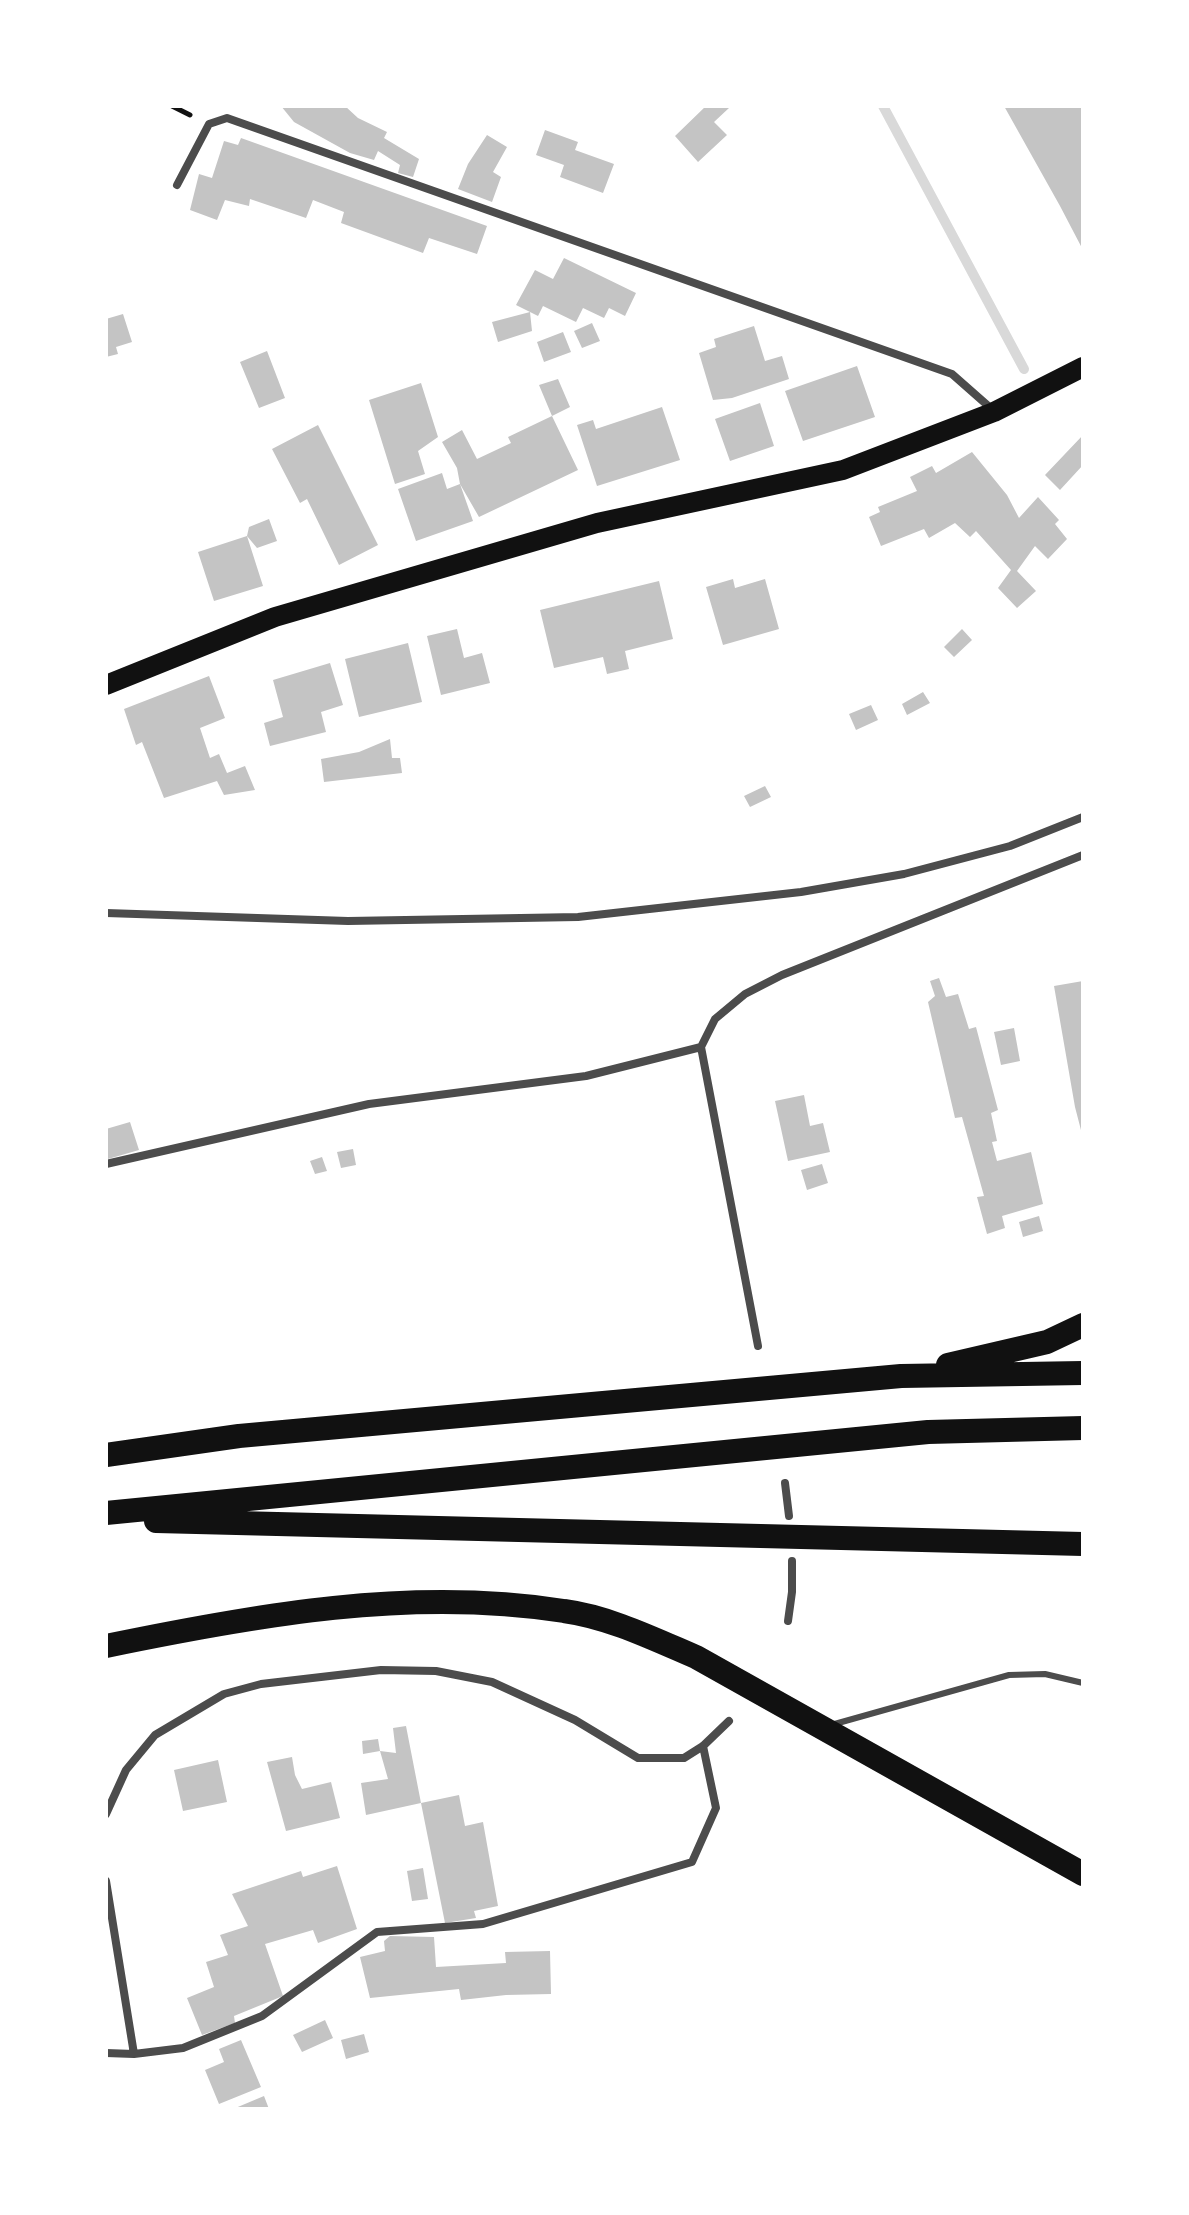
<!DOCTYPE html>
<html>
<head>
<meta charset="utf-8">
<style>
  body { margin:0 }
  #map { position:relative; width:1189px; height:2215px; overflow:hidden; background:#fff; font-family:Jost,sans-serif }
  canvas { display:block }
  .frame { position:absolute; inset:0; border:108px solid #fff; pointer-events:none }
</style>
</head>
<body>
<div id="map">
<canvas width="1189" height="2215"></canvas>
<div class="frame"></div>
</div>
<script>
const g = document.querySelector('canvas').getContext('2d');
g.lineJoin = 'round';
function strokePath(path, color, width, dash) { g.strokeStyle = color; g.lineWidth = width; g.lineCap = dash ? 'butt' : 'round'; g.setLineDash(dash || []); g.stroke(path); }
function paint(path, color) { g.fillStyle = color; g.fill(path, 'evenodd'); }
strokePath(new Path2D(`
  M883 106 1024 369`), '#d9d9d9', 10);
paint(new Path2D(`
  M281 106H345L358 118 387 132 384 138 419 159 413 177 398 173 400 165 378 151 374 160 350 153 294 122Z
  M706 106 729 108 714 122 727 135 698 162 675 136Z
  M1004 106H1083V250L1060 206Z
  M545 130 578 142 575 150 614 164 603 193 560 177 564 165 536 155Z
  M487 135 507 147 493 172 501 177 492 202 458 189 468 164Z
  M241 138 487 226 477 254 429 238 423 253 341 223 344 212 313 200 306 218 250 199 249 206 225 200 217 220 190 210 199 174 212 178 224 141 238 145Z
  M564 258 636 293 625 316 609 308 604 318 583 308 576 322 543 306 538 316 530 312 532 331 498 342 492 322 530 312 516 305 535 270 553 279Z
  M123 314 132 342 116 347 118 354 106 357V319Z
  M592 323 600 341 582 348 574 331Z
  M754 326 765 361 782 356 789 379 732 398 713 400 699 353 716 347 714 339Z
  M563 332 571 352 544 362 537 342Z
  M267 351 285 398 259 408 240 362Z
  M857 366 875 417 803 441 785 391Z
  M558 379 570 407 552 416 539 385Z
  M421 383 438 437 418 451 425 474 395 484 369 400Z
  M760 403 774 446 730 461 715 419Z
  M662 407 680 460 597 486 577 425 593 420 596 429Z
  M552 416 578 470 479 517 460 484 473 521 416 541 398 489 442 473 447 489 460 484 457 468 442 442 462 430 477 459 511 443 508 437Z
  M318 425 378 545 339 565 307 499 300 503 272 449Z
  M1083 435V465L1060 490 1045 475Z
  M972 452 1007 495 1019 518 1038 497 1059 520 1055 524 1067 539 1048 559 1035 546 1017 571 1036 591 1017 608 998 588 1011 570 976 531 970 537 955 523 929 538 924 529 881 546 869 517 880 512 878 507 917 491 910 477 932 466 936 473Z
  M269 519 277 541 257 548 247 536 249 527Z
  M247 536 263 586 214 601 198 552Z
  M733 579 735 588 765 579 779 629 723 645 706 587Z
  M659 581 673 639 625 651 629 669 607 674 603 657 554 668 540 610Z
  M457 629 464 658 482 653 490 683 441 695 427 636Z
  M962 629 972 640 954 657 944 647Z
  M408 643 422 702 359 717 345 659Z
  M330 663 343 705 321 712 326 732 270 746 264 723 283 717 273 680Z
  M209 676 225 718 200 728 210 758 219 754 227 773 245 766 255 790 224 795 217 781 164 798 142 742 136 745 124 709Z
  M923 692 930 703 907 715 902 704Z
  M871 705 878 720 856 730 849 714Z
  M390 739 392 758H400L402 773 324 782 321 759 359 752Z
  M765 786 771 797 750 807 744 796Z
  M939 978 946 997 958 994 969 1029 976 1027 998 1110 991 1113 997 1141 992 1142 997 1161 1031 1152 1043 1204 1002 1216 1005 1228 987 1234 977 1197 984 1196 962 1117 955 1118 928 1002 935 996 930 981Z
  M1083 981V1133L1082 1134 1075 1107 1054 986Z
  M1014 1028 1020 1061 1001 1065 994 1032Z
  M804 1095 810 1126 823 1123 830 1152 788 1161 775 1101Z
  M130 1122 139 1150 108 1159 106 1129Z
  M353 1149 356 1165 341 1168 337 1152Z
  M322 1157 327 1171 315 1174 310 1161Z
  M822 1164 828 1183 807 1190 801 1170Z
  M1039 1216 1043 1231 1023 1237 1019 1222Z
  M406 1726 421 1803 366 1815 361 1783 388 1779 380 1751 396 1753 393 1728Z
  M378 1739 380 1751 363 1754 362 1741Z
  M292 1757 295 1775 302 1789 331 1782 340 1818 286 1831 267 1762Z
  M218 1760 227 1802 183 1811 174 1770Z
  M459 1795 465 1826 483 1822 498 1906 474 1911 476 1918 445 1923 421 1803Z
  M337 1866 357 1929 318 1943 313 1930 265 1944 283 1996 234 2016 235 2023 202 2035 187 1998 214 1987 206 1962 228 1955 220 1935 248 1926 232 1894 301 1871 303 1877Z
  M423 1868 428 1899 412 1901 407 1871Z
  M390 1936 434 1937 436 1967 506 1963 505 1952 550 1951 551 1994 506 1995 461 2000 459 1989 370 1998 360 1957 385 1951 384 1941Z
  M325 2020 333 2038 302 2052 293 2035Z
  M364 2034 369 2052 346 2059 341 2040Z
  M241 2040 261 2087 219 2104 205 2070 224 2062 219 2049Z
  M264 2096 269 2109H233Z`), '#c4c4c4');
strokePath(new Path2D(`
  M172 106 190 115`), '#111', 5);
strokePath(new Path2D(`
  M831 1725 1009 1675 1045 1674 1083 1683`), '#4c4c4c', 6);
strokePath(new Path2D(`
  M177 185 209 124 227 118 952 374 994 411
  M106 913 348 921 578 917 801 892 904 874 1010 846 1083 817
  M106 1164 369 1104 586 1076 701 1047
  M758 1346 701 1047 715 1019 745 994 782 975 1083 855
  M785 1483 789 1516
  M788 1621 792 1592V1561
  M106 1814 126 1770 155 1735 224 1694 261 1684 381 1670 436 1671 492 1682 575 1720 638 1758H684L703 1746 729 1721
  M106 1881 134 2054
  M106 2053 134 2054 183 2048 262 2016 377 1932 483 1924 692 1862 716 1808 703 1746`), '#4c4c4c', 8);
strokePath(new Path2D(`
  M106 685 275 617 597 523 843 470 994 412 1083 367`), '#111', 20);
strokePath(new Path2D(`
  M948 1365 1047 1342 1083 1325
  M106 1455 239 1436 901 1376 1083 1373
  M106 1513 928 1432 1083 1428
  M156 1521 1083 1544
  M106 1646C256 1615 411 1587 564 1611 609 1617 654 1639 696 1657L1083 1874`), '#111', 24);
</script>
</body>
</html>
